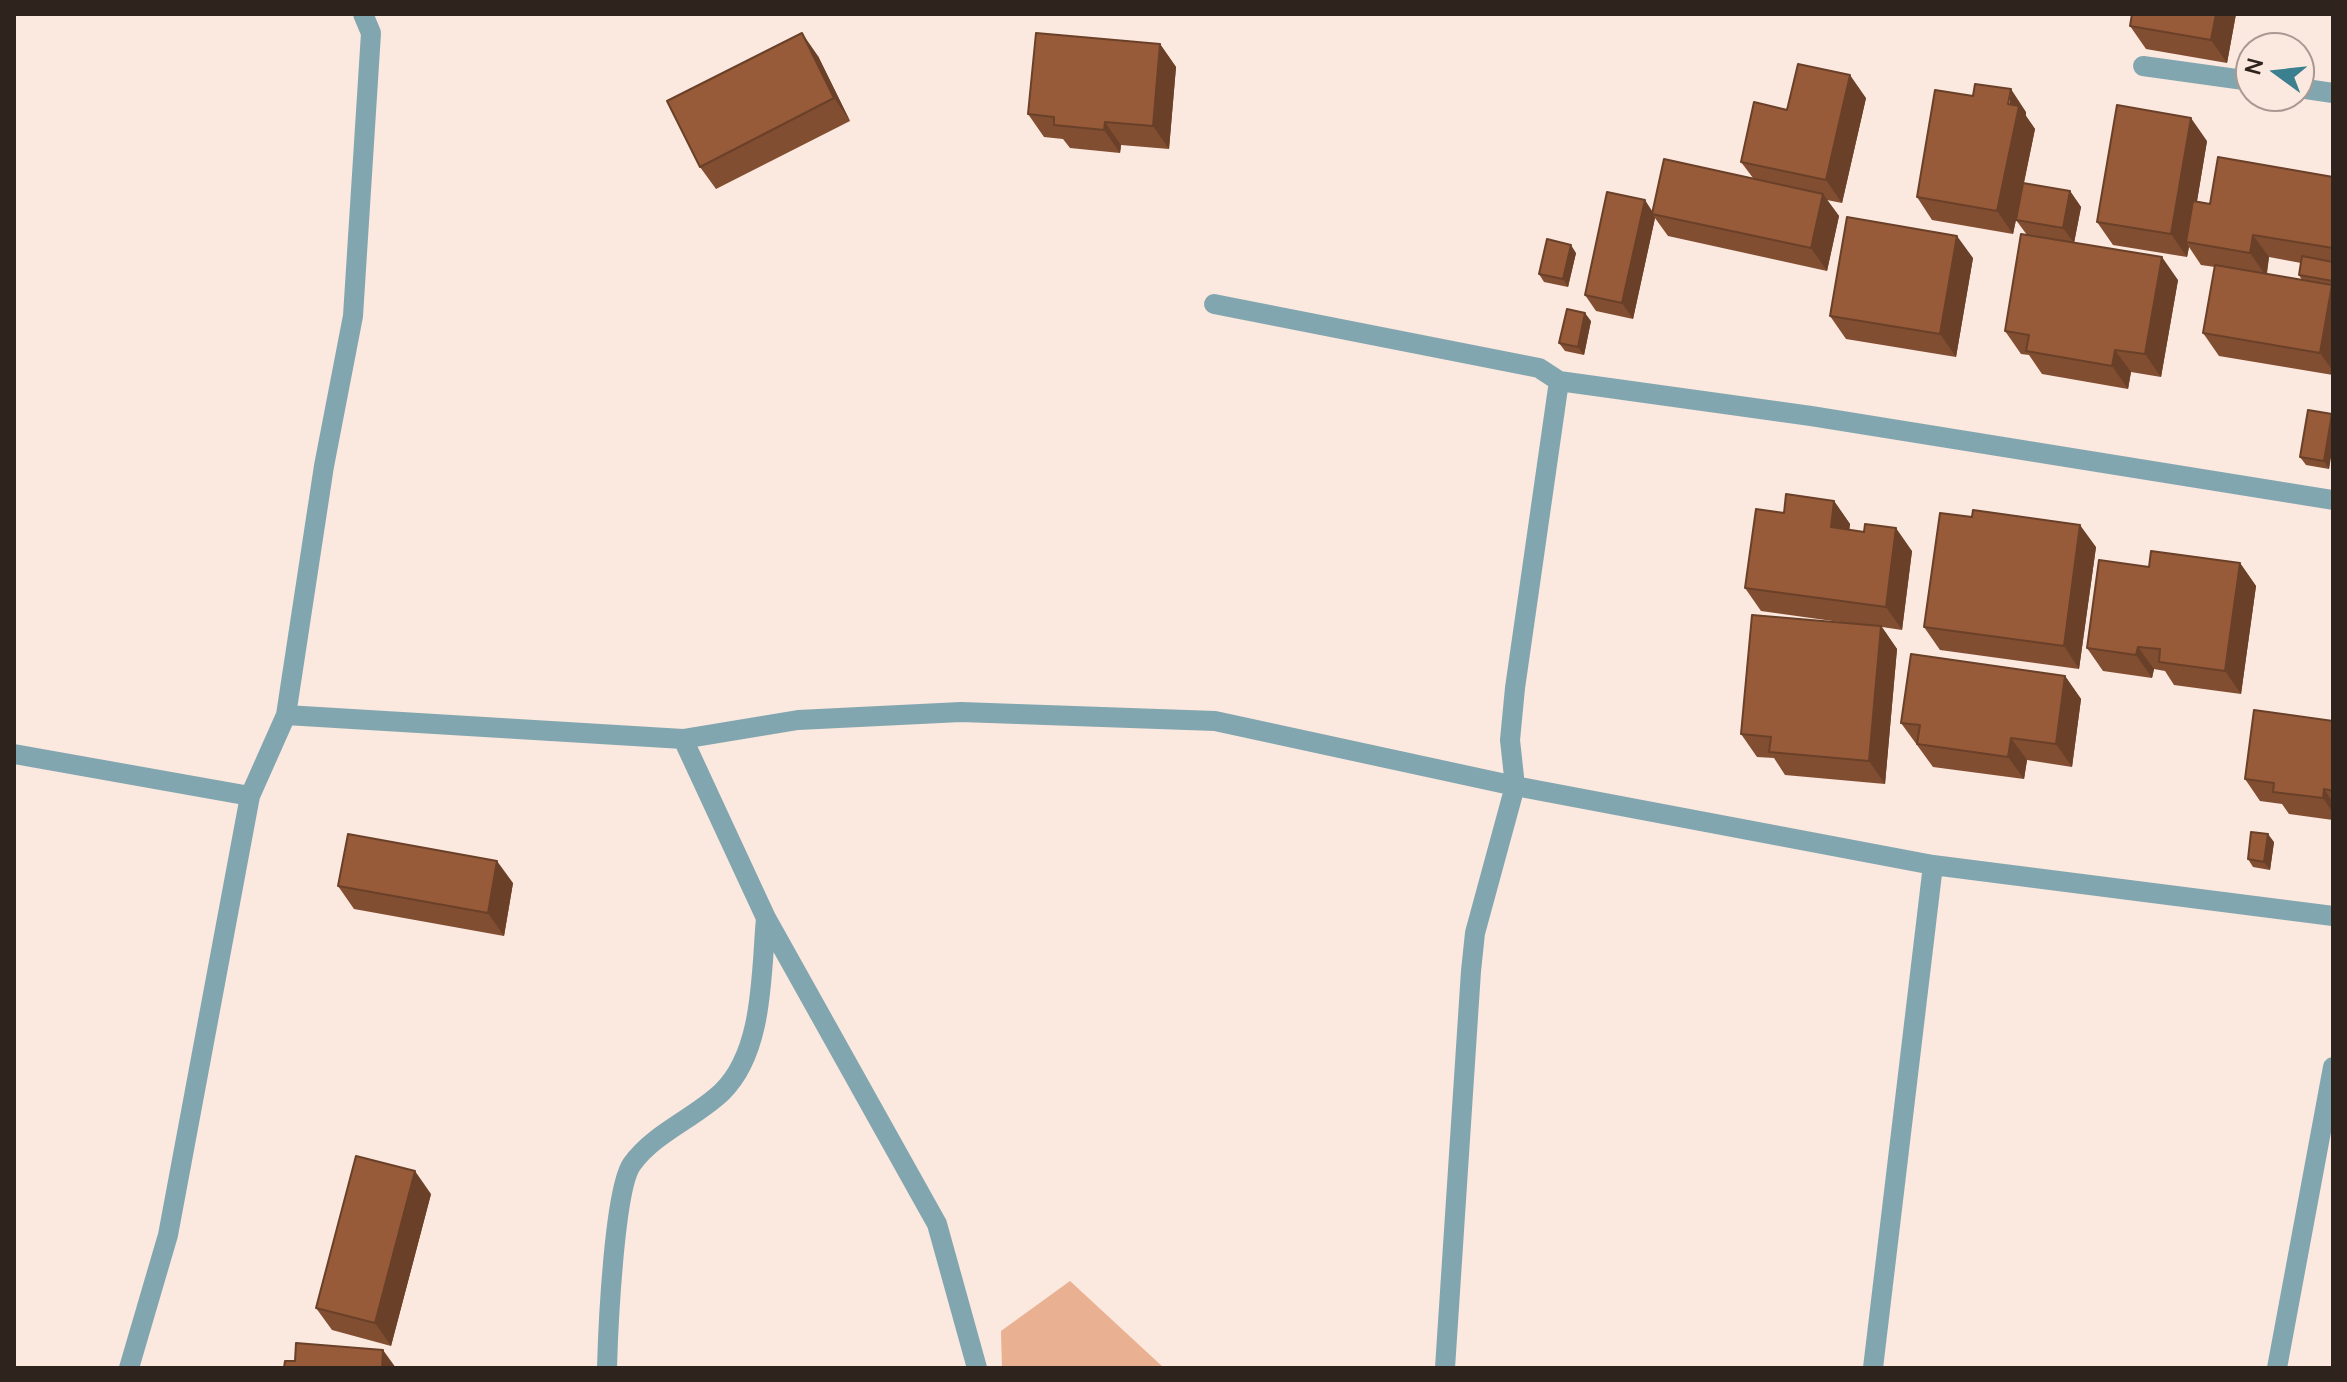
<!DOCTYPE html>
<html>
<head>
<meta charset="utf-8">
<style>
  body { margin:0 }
  #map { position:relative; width:2347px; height:1382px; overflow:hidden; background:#fbe8df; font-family:Manrope,sans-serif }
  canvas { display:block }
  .frame { position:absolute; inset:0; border:16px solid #2f231e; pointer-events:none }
  .north { position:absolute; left:2235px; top:32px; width:80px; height:80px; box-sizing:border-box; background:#fbe8df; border:2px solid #a99992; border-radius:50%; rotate:285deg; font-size:22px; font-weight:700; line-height:32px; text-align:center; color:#2f231e }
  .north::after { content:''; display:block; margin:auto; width:28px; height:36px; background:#3c808f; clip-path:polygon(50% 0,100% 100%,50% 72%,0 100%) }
</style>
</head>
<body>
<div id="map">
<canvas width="2347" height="1382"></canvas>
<div class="frame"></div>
<div class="north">N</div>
</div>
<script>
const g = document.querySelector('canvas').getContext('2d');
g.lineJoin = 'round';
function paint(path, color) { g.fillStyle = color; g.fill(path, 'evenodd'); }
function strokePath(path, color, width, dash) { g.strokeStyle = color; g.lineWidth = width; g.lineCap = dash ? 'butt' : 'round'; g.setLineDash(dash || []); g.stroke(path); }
paint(new Path2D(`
  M1070 1281 1164 1368H1002L1001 1331Z`), '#e9b092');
strokePath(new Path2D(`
  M2143 66 2251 81
  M2299 88 2333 93
  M1214 304 1539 368 1559 381 1515 688 1510 740 1515 786 1475 933 1471 971 1445 1368
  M1559 381 1811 416 2333 500
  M286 715 683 739 798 720 961 712 1215 721 1515 786 1933 865 2333 916
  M683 739 766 918 937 1224 977 1368
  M14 754 250 796 286 715 324 466 353 316 371 33 363 14
  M129 1368 168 1235 250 796
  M607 1368C608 1331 614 1189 632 1164 654 1133 695 1118 722 1092 764 1051 761 972 766 918
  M1873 1368 1933 865
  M2277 1368 2333 1067`), '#82a6af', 20);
paint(new Path2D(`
  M2132 14H2236L2227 63 2146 49 2130 26Z
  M1160 44 1176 67 1169 149 1121 145 1120 153 1070 148 1063 139 1044 137 1028 114Z
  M818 56 850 121 716 189 700 167Z
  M1866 98 1842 203 1827 200 1839 216 1827 271 1668 236 1655 218 1633 319 1596 311 1585 295 1653 212 1753 178 1741 162 1787 110Z
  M2026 112V116L2035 129 2024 183 2070 191 2081 207 2074 243 2178 280 2161 377 2131 372 2128 389 2042 374 2029 355 2021 354 2005 331 2027 235 2016 220 2017 215 2013 234 1932 220 1917 197Z
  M2207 141 2197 201 2210 204 2333 177V375L2219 356 2203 333 2215 267 2201 265 2189 247 2187 257 2113 245 2097 222ZM2269 257 2301 263 2299 275 2302 280 2267 274Z
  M1576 253 1568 287 1544 282 1539 274Z
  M1973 258 1956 357 1846 339 1830 316Z
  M1591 321 1584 355 1565 351 1559 343Z
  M2333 416 2329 469 2306 465 2300 457Z
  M1834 501 1850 524 1849 530 1912 551 1902 630 1882 627 1897 649 1885 784 1785 775 1774 758 1757 757 1741 734 1854 624 1761 611 1745 588 1784 513Z
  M2096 547 2079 669 1940 650 1924 627Z
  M2240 563 2256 586 2241 694 2174 685 2165 671 2154 669 2152 678 2103 671 2087 648 2149 567Z
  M2065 676 2081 699 2072 767 2027 760 2024 779 1933 767 1901 723Z
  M2333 721V820L2289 814 2282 804 2260 801 2245 779Z
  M2274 842 2270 870 2253 867 2248 859Z
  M513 883 504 936 354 909 338 886Z
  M431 1194 391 1346 332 1330 316 1308Z`), '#824e32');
paint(new Path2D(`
  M2216 14H2236L2227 63 2211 40Z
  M802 33 818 56 850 121 834 98Z
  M1160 44 1176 67 1169 149 1153 126Z
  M1850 75 1866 98 1842 203 1826 180Z
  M2011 89 2026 112V116L2035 129 2013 234 1997 211Z
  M2191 118 2207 141 2190 243 2186 242 2189 247 2187 257 2171 234Z
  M1105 122 1121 145 1120 153 1104 130Z
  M2070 191 2081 207 2074 243 2063 228Z
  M1823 194 1839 216 1827 271 1811 248Z
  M1645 200 1654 214H1652L1655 218 1633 319 1622 303Z
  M2253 235 2269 257 2266 276 2250 253Z
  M1957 236 1973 258 1956 357 1940 334Z
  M1571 245 1576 253 1568 287 1563 279Z
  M2162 257 2178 280 2161 377 2145 354Z
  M2332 285 2333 286V371L2320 353Z
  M1585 313 1591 321 1584 355 1578 347Z
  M2115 350 2131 372 2128 389 2112 366Z
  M2332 414 2333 416V446L2329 469 2324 461Z
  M1834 501 1850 524 1847 550 1831 527Z
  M2080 525 2096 547 2079 669 2064 646Z
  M1896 528 1912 551 1902 630 1886 607Z
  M2240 563 2256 586 2241 694 2225 671Z
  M1881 626 1897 649 1885 784 1869 761Z
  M2138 647 2154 669 2152 678 2136 655Z
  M2065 676 2081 699 2072 767 2056 744Z
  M2011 738 2027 760 2024 779 2008 757Z
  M2324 789 2333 802V813L2323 798Z
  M2268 834 2274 842 2270 870 2264 862Z
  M497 861 513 883 504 936 488 913Z
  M415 1171 431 1194 391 1346 375 1323Z
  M383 1350 396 1368H382Z`), '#6a4029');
const building = new Path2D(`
  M2132 14H2216L2211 40 2130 26Z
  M802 33 834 98 700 167 667 101Z
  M1036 33 1160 44 1153 126 1105 122 1104 130 1054 125V117L1028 114Z
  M1798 64 1850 75 1826 180 1741 162 1754 102 1787 110Z
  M1975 84 2011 89 2008 104 2019 106 1997 211 1917 197 1935 90 1973 96Z
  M2117 105 2191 118 2171 234 2097 222Z
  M2218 157 2333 177V248L2253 235 2250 253 2186 242 2193 201 2210 204Z
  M1664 159 1823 194 1811 248 1652 214Z
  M2023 183 2070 191 2063 228 2016 220Z
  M1607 192 1645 200 1622 303 1585 295Z
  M1847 217 1957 236 1940 334 1830 316Z
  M2021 234 2162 257 2145 354 2115 350 2112 366 2026 351 2029 335 2005 331Z
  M1547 239 1571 245 1563 279 1539 274Z
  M2302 256 2333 262V281L2299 275Z
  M2215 265 2332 285 2320 353 2203 333Z
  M1567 309 1585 313 1578 347 1559 343Z
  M2308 410 2332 414 2324 461 2300 457Z
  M1786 494 1834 501 1831 527 1864 532 1865 524 1896 528 1886 607 1745 588 1756 509 1784 513Z
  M1973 510 2080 525 2064 646 1924 627 1940 513 1972 517Z
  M2151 551 2240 563 2225 671 2159 662 2160 649 2138 647 2136 655 2087 648 2099 560 2149 567Z
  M1752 615 1881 626 1869 761 1769 752 1771 737 1741 734Z
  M1911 654 2065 676 2056 744 2011 738 2008 757 1917 744 1920 725 1901 723Z
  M2254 710 2333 721V791L2324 789 2323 798 2273 792 2274 783 2245 779Z
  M2251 832 2268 834 2264 862 2248 859Z
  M348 834 497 861 488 913 338 886Z
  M356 1156 415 1171 375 1323 316 1308Z
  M296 1343 383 1350 382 1368H284L285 1361H295Z`);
paint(building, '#975b3a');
strokePath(building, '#6a4029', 2);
</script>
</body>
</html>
